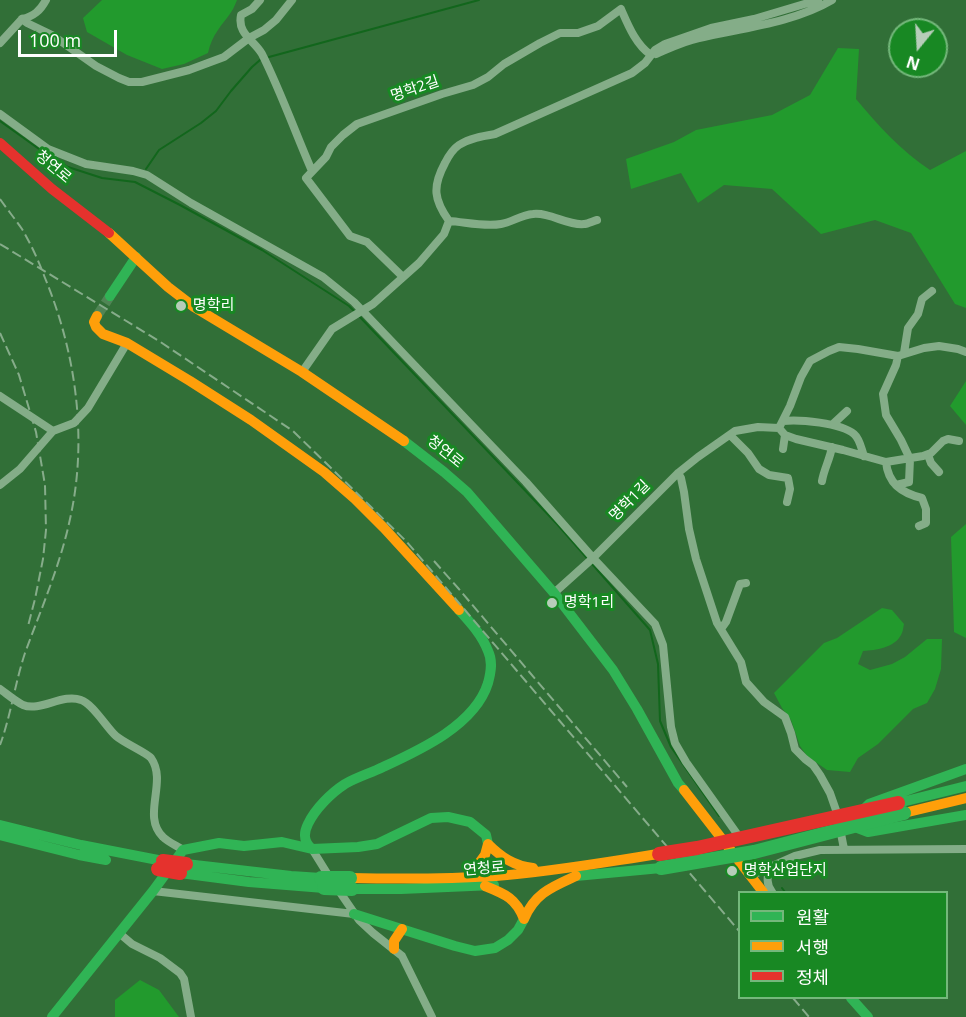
<!DOCTYPE html>
<html>
<head>
<meta charset="utf-8">
<style>
  body { margin:0 }
  #map { position:relative; width:966px; height:1017px; overflow:hidden; background:#316f37; font-family:"Open Sans","Noto Sans KR",sans-serif }
  canvas { display:block }
  .legend { position:absolute; left:738px; top:891px; width:210px; height:108px; box-sizing:border-box; background:#188823; border:2px solid #74b87b; margin:0; padding:8px 10px; list-style:none; font-size:18px; color:#fff }
  .legend li { display:flex; align-items:center; gap:12px; height:30px }
  .legend b { width:30px; border:2px solid #74b87b }
  .north { position:absolute; left:888px; top:18px; width:60px; height:60px; box-sizing:border-box; background:#188823; border:2px solid #74b87b; border-radius:50%; rotate:198deg; font-size:16px; font-weight:700; line-height:24px; text-align:center; color:#fff }
  .north::after { content:''; display:block; margin:auto; width:21px; height:27px; background:#b7cdb9; clip-path:polygon(50% 0,100% 100%,50% 72%,0 100%) }
  .scale { position:absolute; left:18px; top:30px; width:99px; height:27px; box-sizing:border-box; border:3px solid #fff; border-top:0; padding-left:8px; font-size:18px; line-height:21px; white-space:nowrap; color:#fff; -webkit-text-stroke:4px #188823; paint-order:stroke }
</style>
</head>
<body>
<div id="map">
<canvas width="966" height="1017"></canvas>
<ul class="legend">
<li><b style="height:8px;background:#30b455"></b>원활</li>
<li><b style="height:8px;background:#ff9f0a"></b>서행</li>
<li><b style="height:8px;background:#e5322d"></b>정체</li>
</ul>
<div class="north">N</div>
<div class="scale">100 m</div>
</div>
<script>
const ctx = document.querySelector('canvas').getContext('2d');
ctx.lineJoin = 'round';
function paint(path, color) { ctx.fillStyle = color; ctx.fill(path, 'evenodd'); }
function trace(path, color, width, dash) { ctx.strokeStyle = color; ctx.lineWidth = width; ctx.lineCap = dash ? 'butt' : 'round'; ctx.setLineDash(dash || []); ctx.stroke(path); }
function label(font, color, halo, rows, align = 'center') {
  ctx.font = font + ' "Open Sans","Noto Sans KR",sans-serif'; ctx.lineWidth = 6; ctx.setLineDash([]); ctx.textBaseline = 'middle'; ctx.strokeStyle = halo; ctx.fillStyle = color; for (const [text, x, y, turn = 0] of rows) {
    ctx.save(); ctx.translate(x, y); ctx.rotate((+turn || 0) * Math.PI / 180); ctx.textAlign = isNaN(turn) ? turn : align; if (halo) ctx.strokeText(text, 0, 0); ctx.fillText(text, 0, 0); ctx.restore();
  }
}
paint(new Path2D(`
  M102,0H237C232,14 226,18 218,30C213,37 210,44 208,53L184,64L162,69L127,55L87,32L83,18Z
  M838,48L859,49L856,99C878,125 901,151 930,170L966,151V308L955,304L911,233L875,220L821,234L772,189L724,185L698,203L681,173L631,189L626,159L674,142L696,130L772,115L810,95Z
  M966,381V425L950,406Z
  M966,524V638L954,632L951,537Z
  M882,608L892,610L904,624C903,628 903,632 901,635C894,648 876,650 863,651L858,664L870,670L892,664L905,657L927,639H942L941,669L935,689L927,703L913,709L878,744L858,758L850,772L827,770L807,756L800,746L791,720L782,708L774,693L824,643L837,638Z
  M140,980L159,990L179,1017H115V1000Z`), '#229a2d');
trace(new Path2D(`
  M269,57L479,0
  M0,121L46,154L68,167L102,178L135,182L180,205L262,250L349,306L354,311
  M146,169L159,150L201,123L216,111L231,91L252,67L260,60
  M358,315L557,524L650,630L658,664L660,721L671,747L719,816
  M782,888L785,892`), '#12661c', 2);
trace(new Path2D(`
  M97,316L110,296`), '#508555', 10, [10, 5]);
trace(new Path2D(`
  M260,0L252,9L241,15C237,34 254,40 262,54C281,92 295,132 312,171
  M22,19C34,16 40,11 46,0
  M0,43L22,19L27,23L52,35L96,66L119,78L129,82H142L189,70L224,57L249,38L264,30L276,20L292,0
  M656,54C670,48 684,41 699,38C742,28 793,23 832,0
  M0,114L48,149L86,164L133,171L147,175L191,203L323,277L354,302L526,482L593,558L655,624L663,645L671,727L675,743L686,762L740,838
  M449,221C434,200 432,187 445,163C448,157 453,149 459,145C470,138 483,136 495,134L632,73L645,63L655,50L665,44L711,28L754,19L818,0
  M403,277L367,242L350,236L306,178L326,157L331,147L343,135L357,124L442,94L473,85L488,77L504,64L540,43L560,33H578L598,26L621,9C628,25 636,45 651,55
  M904,353L908,328L918,314L922,299L932,291
  M302,372L332,329L373,304L419,263L444,234L449,221C465,222 484,227 501,224C512,222 521,215 533,214C550,212 568,226 584,224C588,224 593,221 597,220
  M0,396L53,431L20,469L0,485
  M783,421C799,419 841,423 854,434C860,439 861,448 864,456
  M833,424L847,411
  M779,428L790,406L801,377L810,361L829,351L839,347L858,349L898,356L924,348L939,346L958,349L966,352
  M53,431L74,423L88,408L127,343
  M730,435L748,453L759,469L769,475L788,478L790,489L787,502
  M783,449L785,435
  M928,455L931,463L939,472
  M886,462C888,483 901,493 922,498L926,509V523L919,526
  M678,473L681,478L684,492L689,529L696,559L717,623L741,662L746,682L764,702L785,717L791,733L795,749L805,759L813,765L820,775L830,793L837,813L844,849
  M822,481C824,469 830,459 832,447
  M896,485L909,482L910,459L901,440L886,415L883,394L896,365L898,356
  M554,593L593,558L678,473L698,457L735,431L758,427L779,428L785,435L796,439L843,450L886,462L923,456L931,453L943,441L948,439L959,441
  M721,629L726,622L740,584L746,583
  M0,689C7,694 15,701 23,705C40,712 63,693 81,700C92,703 107,728 116,736C124,743 147,753 151,758C168,782 141,816 163,837C168,842 177,846 183,850
  M312,849L330,878
  M770,867C767,877 766,884 772,892
  M750,876L795,856L820,850L966,849
  M337,888L359,920L373,933L402,956L432,1017
  M153,891L354,914
  M119,933L132,944L160,958L180,973L184,979L191,1017`), '#84ad88', 8);
trace(new Path2D(`
  M110,296L136,257
  M404,441L444,472L467,492L554,593L613,670L637,709L678,783L684,790
  M898,803L966,786
  M863,810L869,804L966,769
  M0,825L81,845L163,861
  M855,827L868,832L966,815
  M0,835L79,855L106,860
  M312,849L358,847L377,844L431,818L448,817L470,822L486,835L488,844
  M186,864L291,876L321,878
  M180,873L249,882L324,888
  M576,876L661,868
  M352,889H401L494,885
  M354,914L455,946L475,951L495,948L508,940L518,930L524,919
  M851,998L868,1017
  M52,1017L153,891L183,850L219,843L244,846L282,842L312,849C304,842 303,834 308,824C315,809 331,793 345,784C357,777 371,773 383,767C420,750 475,725 488,683C491,672 493,661 488,651C482,635 470,622 459,610`), '#30b455', 10);
trace(new Path2D(`
  M109,233L168,287L194,307L302,372L404,441
  M97,316L94,322L96,327L103,334L127,343L190,381L251,420L324,472L355,499L384,528L459,610
  M684,790L763,892
  M904,813L966,798
  M469,877L485,855L488,844C501,857 514,866 533,868
  M350,878C399,879 448,879 496,876C551,872 605,862 659,854
  M485,886C505,894 516,898 524,919C535,893 552,887 576,876
  M394,949V941L402,929`), '#ff9f0a', 10);
trace(new Path2D(`
  M0,143L52,189L109,233`), '#e5322d', 10);
trace(new Path2D(`
  M0,199C7,209 15,219 22,229C31,244 39,262 45,278C76,353 88,439 70,519C60,566 41,609 25,653C15,683 11,715 0,745
  M0,244L159,341L293,431L406,541L740,932
  M0,333L19,375L36,432L45,485L46,530L43,559L35,599L28,626
  M434,561L458,588L627,787
  M793,998L809,1017`), '#86ac8a', 2, [10, 4.5]);
trace(new Path2D(`
  M661,868L754,852L904,813
  M321,878H350
  M324,888L352,889`), '#30b455', 14);
trace(new Path2D(`
  M659,854L697,848L898,803
  M163,861L186,864
  M158,869L180,873`), '#e5322d', 14);
for (const [x, y, r, color] of [
  [181,306,6,"#b7cdb9"],
  [552,603,6,"#b7cdb9"],
  [732,871,6,"#b7cdb9"]
]) { const dot = new Path2D(); dot.arc(x, y, r, 0, 2 * Math.PI); ctx.fillStyle = color; ctx.fill(dot); trace(dot, '#188823', 2); }
label('15px', '#fff', '#188823', [
  ["명학2길",415,89,-19],
  ["청연로",53,167,40],
  ["청연로",445,452,39],
  ["명학1길",630,501,-45],
  ["연청로",484,869,-5]
]);
label('15px', '#fff', '#188823', [
  ["명학리",193,306],
  ["명학1리",564,603],
  ["명학산업단지",744,871]
], 'left');
</script>
</body>
</html>
